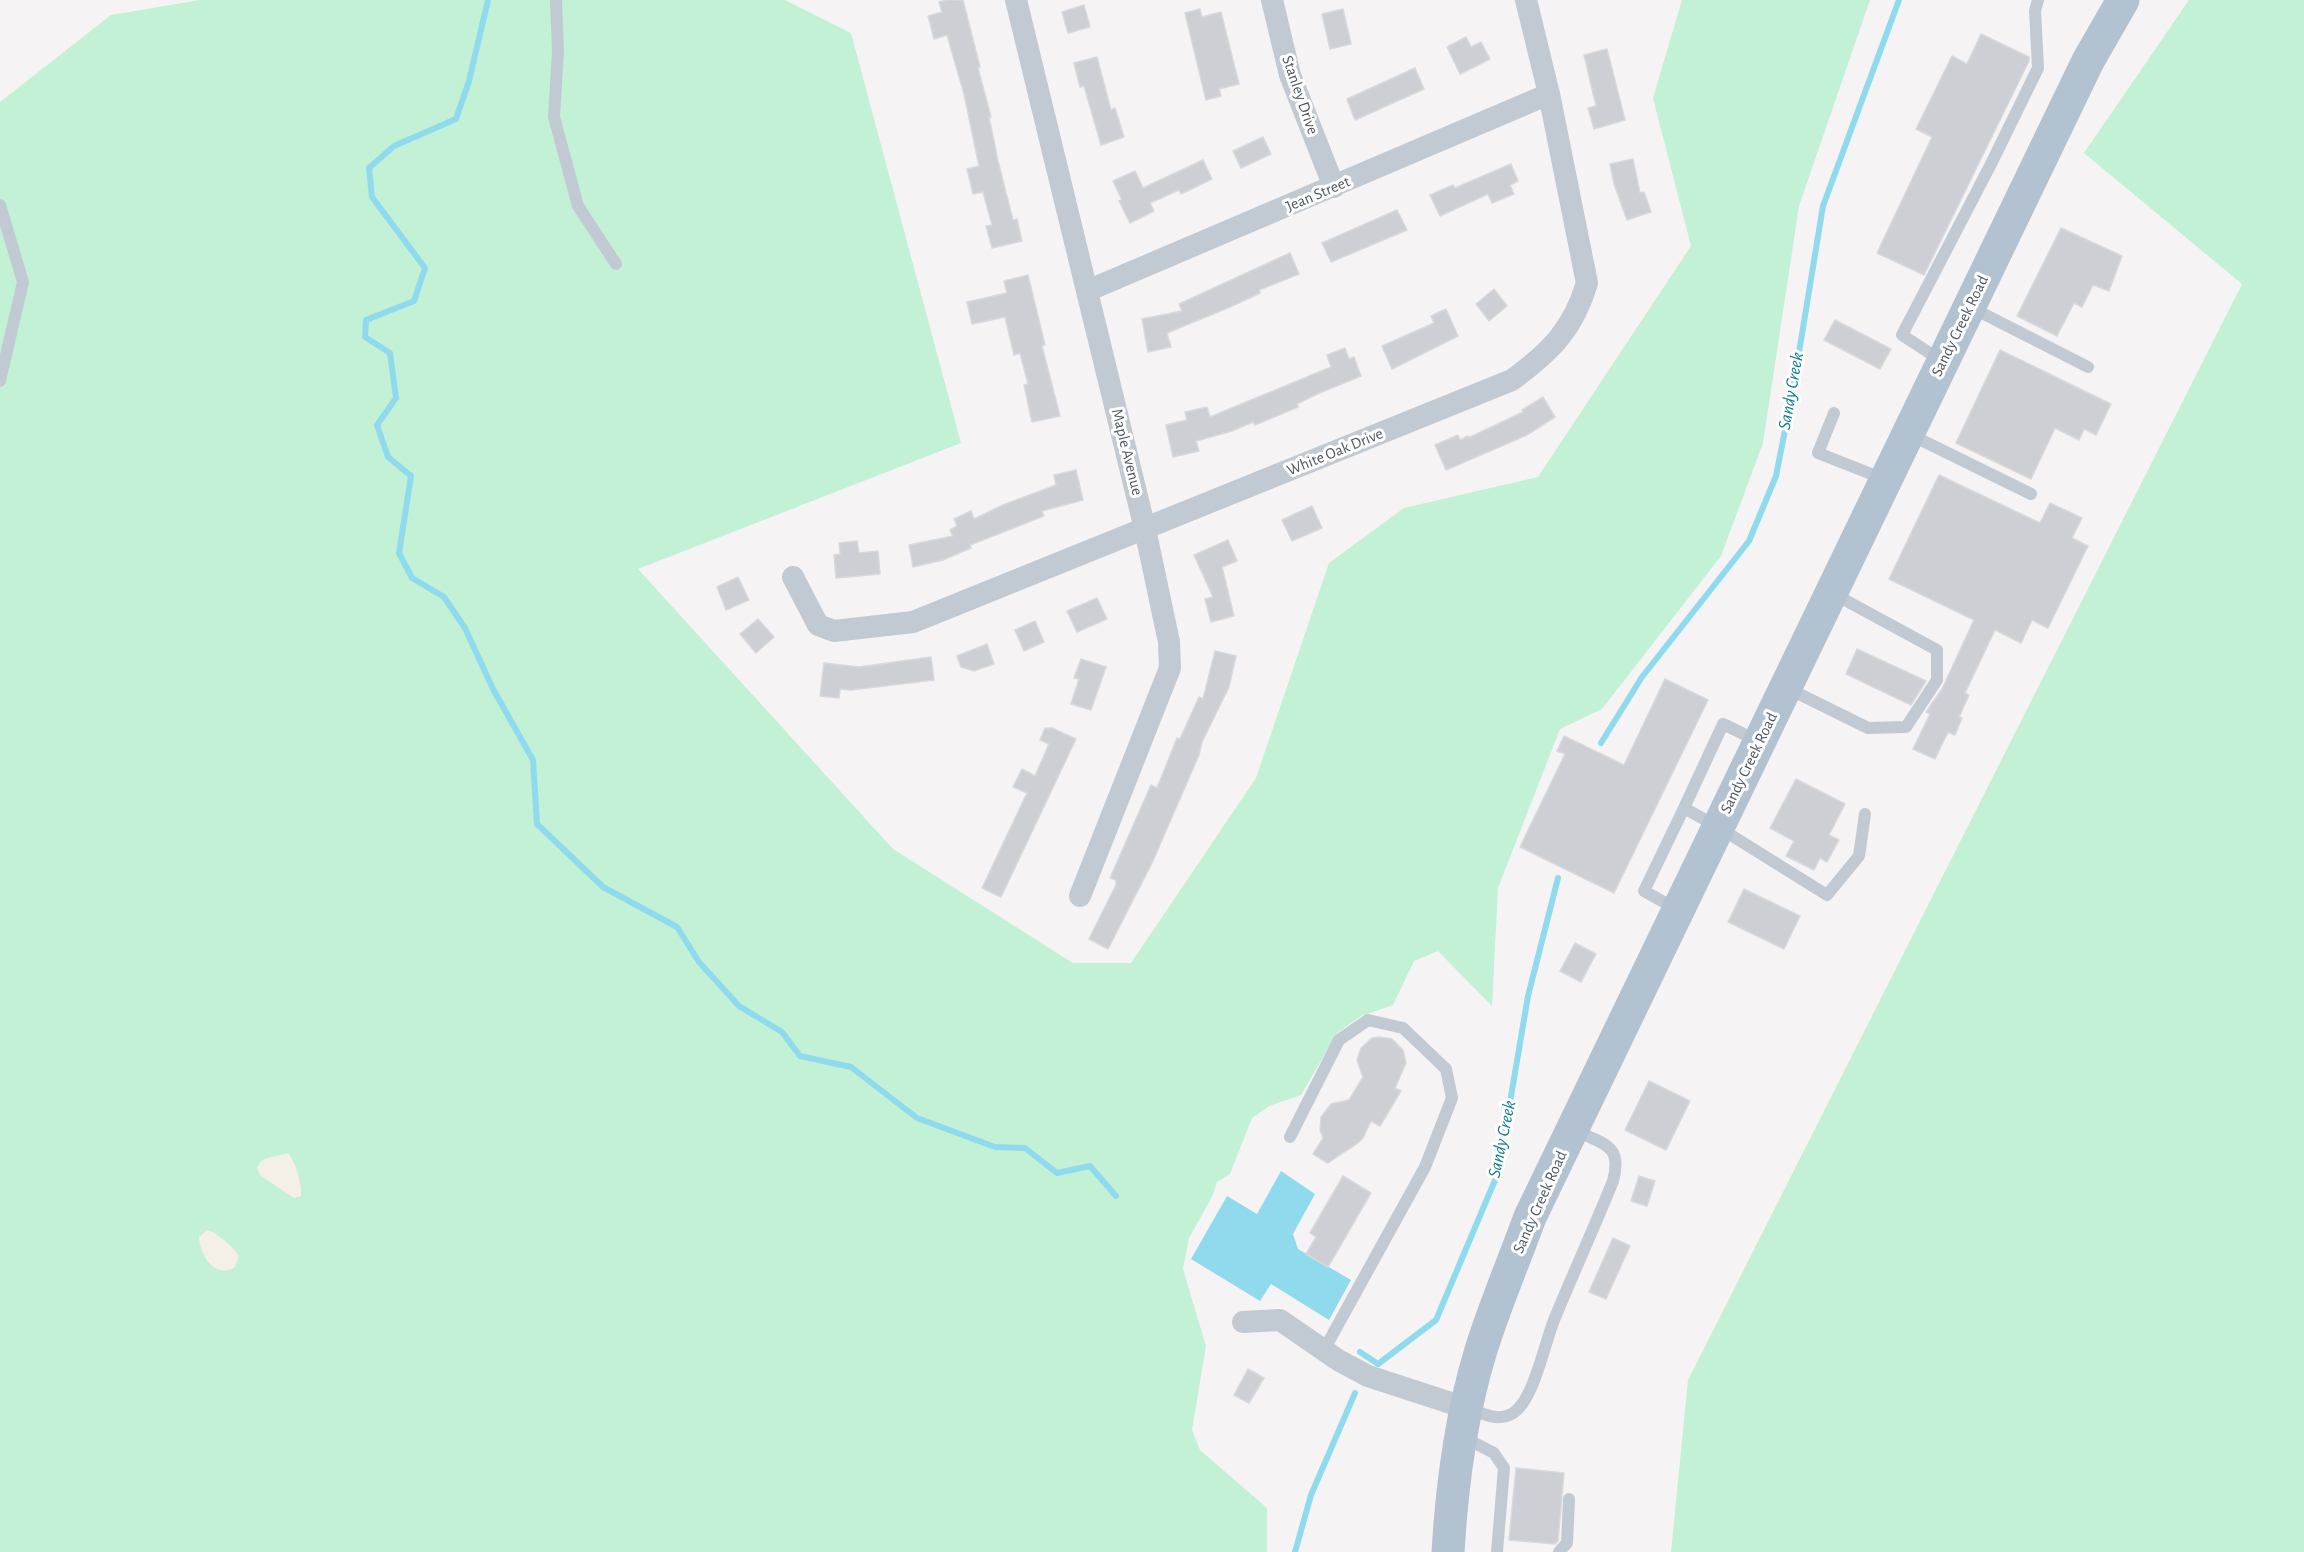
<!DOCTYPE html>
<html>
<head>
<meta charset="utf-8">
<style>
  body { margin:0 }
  canvas { display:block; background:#f5f3f3 }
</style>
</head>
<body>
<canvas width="2304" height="1552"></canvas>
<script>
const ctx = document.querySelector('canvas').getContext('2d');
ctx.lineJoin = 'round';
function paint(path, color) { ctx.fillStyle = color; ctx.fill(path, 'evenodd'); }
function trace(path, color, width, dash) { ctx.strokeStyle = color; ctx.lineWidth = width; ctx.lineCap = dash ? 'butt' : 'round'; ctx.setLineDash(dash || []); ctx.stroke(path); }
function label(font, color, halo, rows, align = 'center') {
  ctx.font = font + ' "Alegreya Sans",sans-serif'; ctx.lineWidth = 6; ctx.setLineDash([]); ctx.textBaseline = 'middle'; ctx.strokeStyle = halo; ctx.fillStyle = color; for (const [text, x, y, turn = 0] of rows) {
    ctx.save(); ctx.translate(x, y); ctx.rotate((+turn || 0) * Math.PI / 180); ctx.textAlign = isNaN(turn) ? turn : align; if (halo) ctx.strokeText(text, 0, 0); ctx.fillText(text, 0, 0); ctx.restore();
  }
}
paint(new Path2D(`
  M200,0H785L851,33L961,443L638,569L893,849L1073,963H1131L1256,778L1329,563L1404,508L1538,477L1691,246L1653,98L1682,0H1870L1799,206L1763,443L1721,556L1602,709L1560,729L1498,888L1492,1006L1438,951L1414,961L1393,1005L1361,1016L1337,1033L1301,1095L1269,1106L1252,1118L1230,1174L1217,1182L1212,1197L1189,1238L1183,1269L1206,1346L1192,1430L1200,1450L1267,1508V1552H0V102L111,15Z
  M2189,0H2304V1552H1671L1688,1380L2242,284L2084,153Z`), '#c3f1d5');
paint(new Path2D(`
  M288,1153C296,1162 302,1185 301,1196L294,1198L261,1176L257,1168L261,1161L268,1158Z
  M207,1230C218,1233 233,1247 239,1256L234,1268C214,1278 200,1255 199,1237Z`), '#f5f0e5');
paint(new Path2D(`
  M1281,1171L1315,1194L1293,1234L1298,1249L1351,1280L1329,1320L1271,1284L1260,1301L1191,1259L1227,1196L1257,1214Z`), '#90daee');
trace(new Path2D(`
  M488,0L469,81L456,119L394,146L369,168L372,197L425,268L414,301L366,320L365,337L390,353L396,398L377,425L388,457L411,476L399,553L412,578L444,597L465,628L493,689L533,760L537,824L603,887L677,927L699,962L739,1006L782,1032L800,1056L851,1067L917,1118L995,1147L1025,1148L1057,1173L1090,1166L1116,1196
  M1601,743L1642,677L1749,541L1776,476L1792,395L1823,206L1899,0
  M1360,1352L1378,1364L1436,1320L1498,1173L1528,996L1558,878
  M1295,1552L1311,1495L1355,1393`), '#90daee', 6);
const building = new Path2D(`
  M948,0H963L980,67L978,68L991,117H989L998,161L1013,220L1017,219L1022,241L992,248L986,226L992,225L983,192L973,194L967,169L979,166L964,94L947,35L934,39L928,16L942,12L939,2Z
  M1084,5L1090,27L1068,33L1062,12Z
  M1200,9L1202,17L1221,12L1239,84L1219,89L1221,96L1206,100L1185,13Z
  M1343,9L1351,44L1330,49L1322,14Z
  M1981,34L2029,57V61L1924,275L1877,253L1932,137L1916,129L1952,56L1967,64Z
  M1466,37L1471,47L1481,42L1490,59L1460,74L1447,47Z
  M1607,49L1625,120L1594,129L1588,108L1596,106L1584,55Z
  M1097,57L1111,110L1115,108L1124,137L1101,145L1084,86L1080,87L1074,63Z
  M1415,68L1424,89L1355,120L1347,99Z
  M1263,137L1271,154L1241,168L1233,151Z
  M1633,159L1640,193L1644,192L1651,212L1627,220L1614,184L1610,164Z
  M1203,160L1212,179L1181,194L1179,190L1150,203L1154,211L1130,223L1119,201L1122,200L1113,181L1135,171L1143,188Z
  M1511,164L1518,181L1510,185L1514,194L1492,203L1488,194L1440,216L1430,195L1453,185L1455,188Z
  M1397,210L1407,230L1331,262L1322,243Z
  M2061,228L2122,256L2109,291L2093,285L2082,307L2074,303L2057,336L2017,316Z
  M1290,253L1299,274L1259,290L1260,293L1230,307L1167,333L1171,347L1148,352L1142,319L1182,311L1179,304Z
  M1028,275L1045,345L1042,346L1060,416L1032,422L1024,385L1028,384L1020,353L1014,355L1005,317L972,324L967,302L1007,293L1004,281Z
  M1494,289L1507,306L1489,321L1476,304Z
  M1446,309L1458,336L1392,369L1382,346L1434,323L1431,316Z
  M1835,320L1891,349L1880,369L1824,340Z
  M1345,348L1349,359L1354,357L1361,376L1317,394L1297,404L1298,407L1255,425L1253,422L1232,431L1196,441L1199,451L1173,457L1166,425L1187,420L1185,412L1207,407L1210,417L1331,367L1327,355Z
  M2000,350L2111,404L2096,435L2084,429L2079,440L2055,428L2031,479L1956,443Z
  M1543,397L1555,417L1527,435L1446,470L1435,445L1458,435L1460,440L1468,436V438L1523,412L1522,410Z
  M1076,470L1083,500L1042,511L1044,516L970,545L971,548L943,560L913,567L909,545L953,536L950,530L957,526L954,519L971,511L974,519L1003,505L1056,485L1054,475Z
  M1939,475L2040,523L2050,503L2082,518L2072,538L2088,546L2048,628L2032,620L2021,643L1995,630L1965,693L1969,695L1959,717L1962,718L1955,735L1948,732L1935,759L1913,749L1930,714L1926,712L1942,689L1974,620L1889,579Z
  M1312,506L1322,528L1292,541L1282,520Z
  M1228,540L1237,561L1222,567L1234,616L1211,622L1205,599L1213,597L1194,555Z
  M857,541L859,553L878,551L880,574L836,578L834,555L840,554L839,543Z
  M738,577L749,600L726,610L717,587Z
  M1097,598L1107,619L1077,632L1067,611Z
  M758,619L774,637L756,653L740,634Z
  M1035,621L1044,642L1024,651L1015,630Z
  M987,644L994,664L974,671L961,667L957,656Z
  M1857,649L1926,681L1911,705L1846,674Z
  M1215,651L1236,656L1229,687L1202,742L1199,755L1152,863L1108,949L1089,939L1116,885V880L1110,878L1151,785L1157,788L1177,738L1180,739L1199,697L1203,699Z
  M931,657L934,680L851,690L840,689L839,698L820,696L824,663L859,667Z
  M1081,659L1106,667L1091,710L1071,704L1079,679L1074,678Z
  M1665,679L1708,700L1614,893L1520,847L1565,754L1557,751L1564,736L1624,765Z
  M1045,728H1052L1076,739L1001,897L982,888L1027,793L1013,787L1022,769L1035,776L1049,744L1040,740Z
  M1796,779L1845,804L1829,835L1839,840L1827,862L1820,858L1814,870L1786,856L1794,841L1770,828Z
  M1744,889L1800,916L1784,949L1728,922Z
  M1575,943L1596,954L1581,982L1560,971Z
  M1379,1037L1392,1039L1403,1050L1406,1063L1395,1088L1401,1091L1380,1126L1371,1121L1363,1138L1358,1143L1328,1163L1313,1154L1323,1138L1320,1130L1321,1117L1331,1104L1349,1100L1363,1077L1357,1060L1361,1048L1372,1038Z
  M1649,1081L1690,1101L1666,1150L1625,1130Z
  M1343,1176L1371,1193L1328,1267L1306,1254L1316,1237L1310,1233Z
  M1639,1176L1655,1181L1647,1206L1631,1201Z
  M1613,1238L1630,1246L1606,1299L1589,1292Z
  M1248,1369L1264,1378L1249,1403L1234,1395Z
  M1516,1468L1564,1473L1558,1541L1555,1544L1509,1540Z`);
paint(building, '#cdcfd5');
trace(building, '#d7d9de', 1.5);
trace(new Path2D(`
  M556,0L558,51L554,117L578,206L616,264
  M0,205L23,282L0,381
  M1970,307L2088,367
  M1942,361L1902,335L1991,164L2038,68L2035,11L2038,0
  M1834,413L1818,453L1884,479
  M1909,434L2031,494
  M1787,688L1868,728L1906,727L1937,680V650L1832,593
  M1758,741L1723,724L1684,808L1718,827L1827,895L1859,856L1865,814
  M1678,910L1644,891L1684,808
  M1290,1137L1339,1040L1368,1020L1403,1028L1446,1069L1452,1098L1425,1167L1324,1350
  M1468,1408C1485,1415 1503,1424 1518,1409C1535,1392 1545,1343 1554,1320C1573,1274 1594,1228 1613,1181C1623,1144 1603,1144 1574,1130
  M1463,1437L1494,1453L1504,1468L1497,1552
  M1559,1552L1567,1543L1569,1499`), '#c1cad2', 12);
trace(new Path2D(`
  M1016,0L1145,529L1169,642L1170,668L1080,896
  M1272,0L1290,75L1334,187
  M1087,291L1549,94
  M793,577L818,625L834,631L913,622L1512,380C1550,352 1573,330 1587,283L1549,94L1526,0
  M1243,1322L1280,1320L1338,1360L1368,1376L1466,1408`), '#c1cad2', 22);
trace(new Path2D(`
  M1448,1552C1452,1484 1461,1415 1481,1350C1495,1305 1514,1261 1530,1217L2088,61L2123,0`), '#b3c2d1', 33);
label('16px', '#4a5661', '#fff', [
  ["Stanley Drive",1300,95,71],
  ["Jean Street",1318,194,-23],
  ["Sandy Creek Road",1960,326,-64],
  ["Maple Avenue",1127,452,76],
  ["White Oak Drive",1335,452,-22],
  ["Sandy Creek Road",1749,763,-64],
  ["Sandy Creek Road",1540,1202,-66]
]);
label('italic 18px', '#0c7c9b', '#fff', [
  ["Sandy Creek",1791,391,-80],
  ["Sandy Creek",1502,1139,-78]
]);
</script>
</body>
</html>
